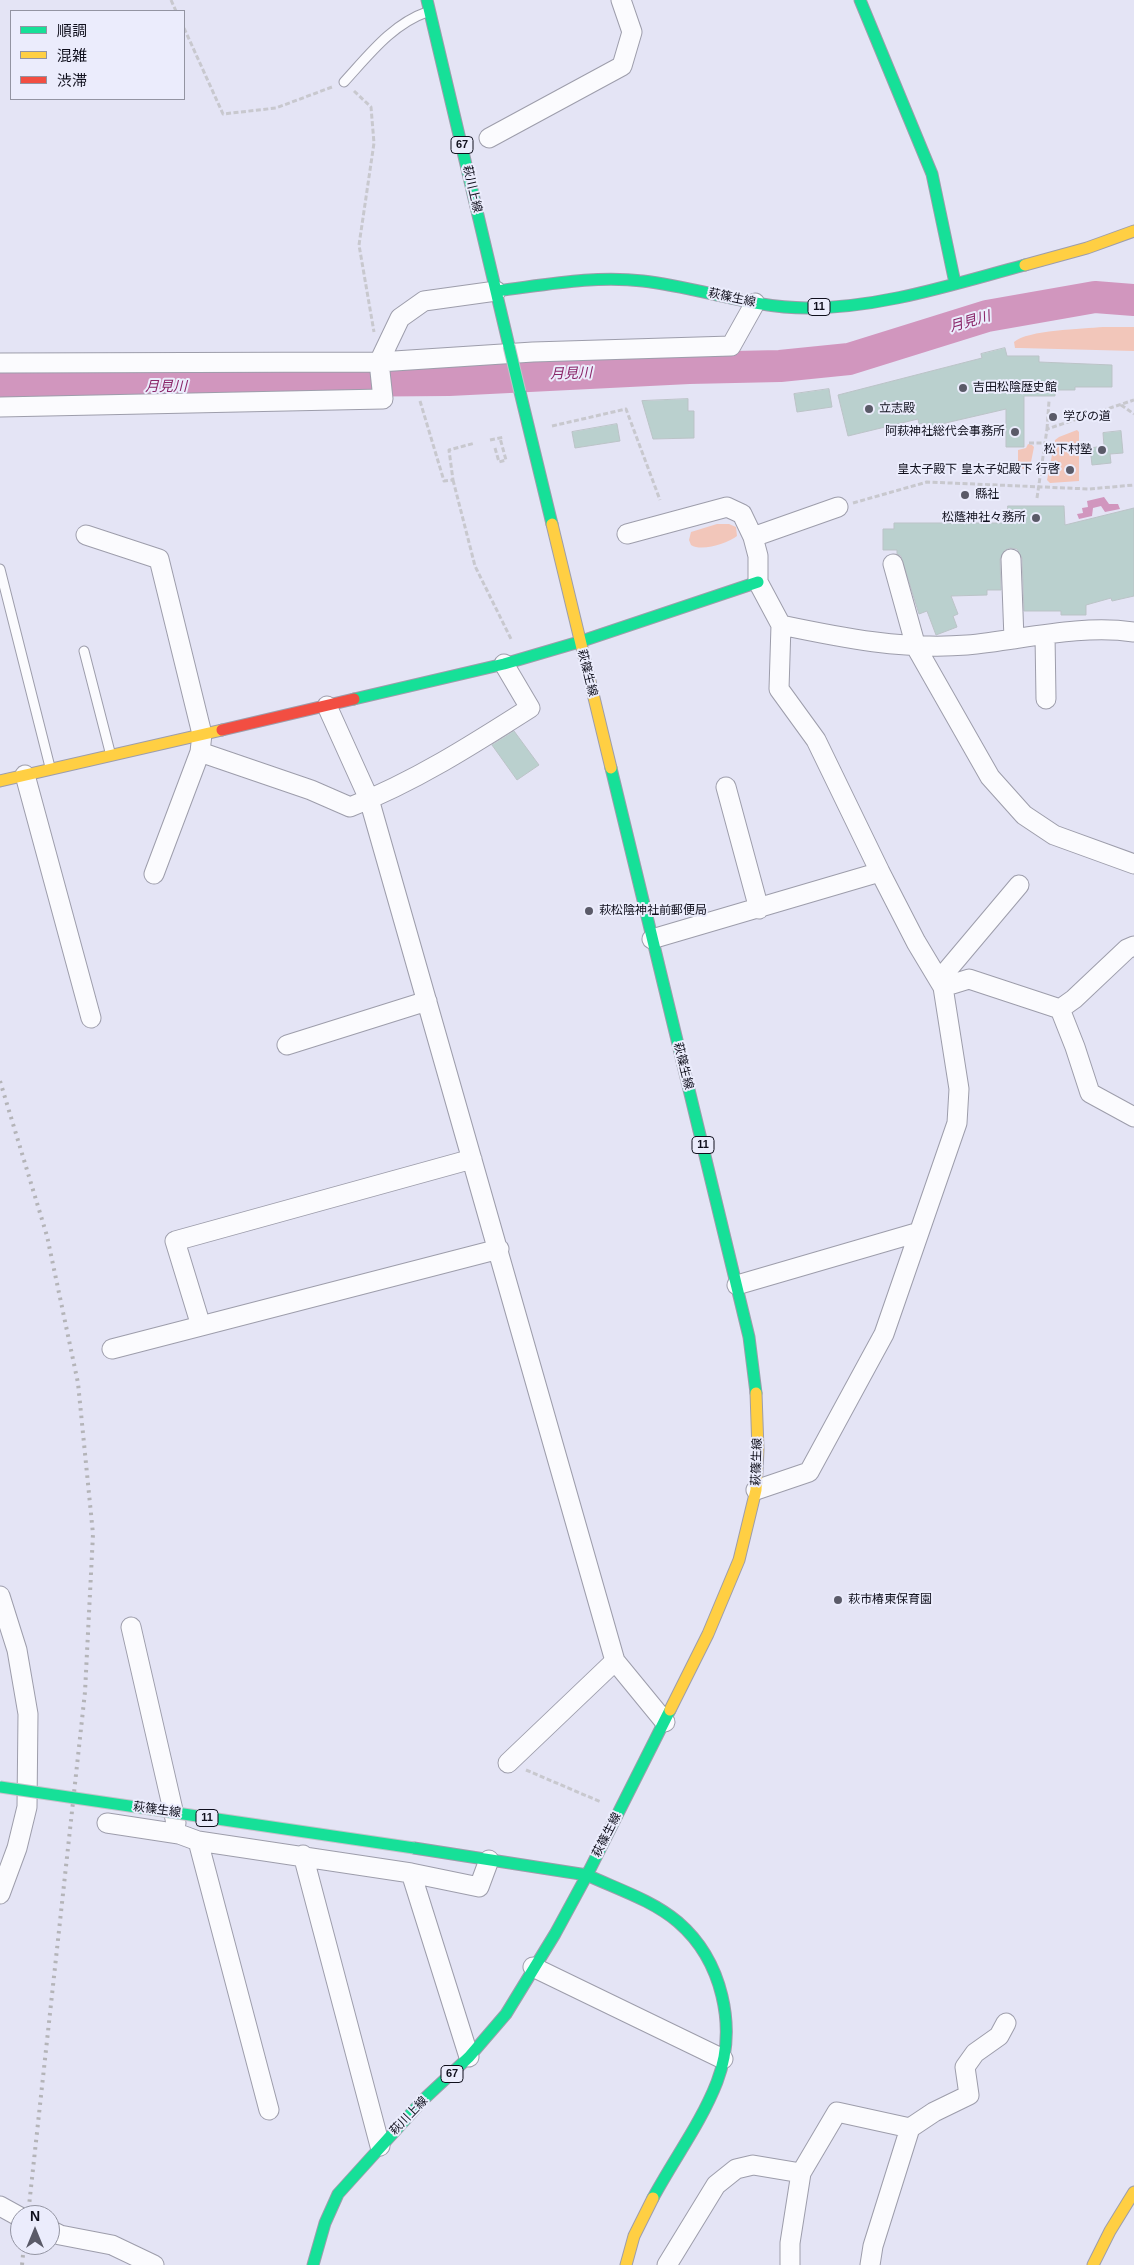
<!DOCTYPE html>
<html>
<head>
<meta charset="utf-8">
<style>
  body { margin:0 }
  #map { position:relative; width:1134px; height:2265px; overflow:hidden; background:#e4e4f5; font-family:Helvetica,"Noto Sans JP",sans-serif }
  canvas { display:block }
  .legend { position:absolute; left:10px; top:10px; width:175px; height:90px; box-sizing:border-box; background:#ebecfc; border:1px solid #9394a2; margin:0; padding:6px 9px; list-style:none; font-size:15px; color:#0f0f1c }
  .legend li { display:flex; align-items:center; gap:10px; height:25px }
  .legend b { width:25px; border:1px solid #9394a2 }
  .north { position:absolute; left:10px; top:2205px; width:50px; height:50px; box-sizing:border-box; background:#ebecfc; border:1px solid #9394a2; border-radius:50%; rotate:0deg; font-size:14px; font-weight:700; line-height:20px; text-align:center; color:#0f0f1c }
  .north::after { content:''; display:block; margin:auto; width:18px; height:22px; background:#5a5a68; clip-path:polygon(50% 0,100% 100%,50% 72%,0 100%) }
</style>
</head>
<body>
<div id="map">
<canvas width="1134" height="2265"></canvas>
<ul class="legend">
<li><b style="height:6px;background:#16e098"></b>順調</li>
<li><b style="height:6px;background:#ffcf43"></b>混雑</li>
<li><b style="height:6px;background:#f24e42"></b>渋滞</li>
</ul>
<div class="north">N</div>
</div>
<script>
const ctx = document.querySelector('canvas').getContext('2d');
ctx.lineJoin = 'round';
function paint(path, color) { ctx.fillStyle = color; ctx.fill(path, 'evenodd'); }
function trace(path, color, width, dash) { ctx.strokeStyle = color; ctx.lineWidth = width; ctx.lineCap = dash ? 'butt' : 'round'; ctx.setLineDash(dash || []); ctx.stroke(path); }
function label(font, color, halo, rows, align = 'center') {
  ctx.font = font + ' Helvetica,"Noto Sans JP",sans-serif'; ctx.lineWidth = 4; ctx.setLineDash([]); ctx.textBaseline = 'middle'; ctx.strokeStyle = halo; ctx.fillStyle = color; for (const [text, x, y, turn = 0] of rows) {
    ctx.save(); ctx.translate(x, y); ctx.rotate((+turn || 0) * Math.PI / 180); ctx.textAlign = isNaN(turn) ? turn : align; if (halo) ctx.strokeText(text, 0, 0); ctx.fillText(text, 0, 0); ctx.restore();
  }
}
paint(new Path2D(`
  M1103,327H1134V351L1020,348H1015L1014,342C1027,330 1083,329 1103,327Z
  M1077,430L1079,432V481L1050,483L1047,480L1055,440L1059,437Z
  M1028,444L1032,445L1034,447L1030,467L1025,470L1018,466V450L1026,448Z
  M717,524H729L736,527L737,536C728,543 702,552 691,545L689,540L691,532Z`), '#f2c6ba');
paint(new Path2D(`
  M1104,497L1109,504H1118L1120,509L1105,512L1101,506L1093,508L1092,516L1079,519L1077,514L1083,513L1082,508L1088,507L1087,501Z`), '#d196be');
trace(new Path2D(`
  M0,387H184L318,381L449,380L689,368L780,366L849,359L987,316L1095,297L1134,300`), '#d196be', 32);
const building = new Path2D(`
  M1005,348L1007,356H1039V362L1112,365V387H1075V390H1055V396H1024V447H1006V409L924,428L923,423L919,424L918,419L848,436L838,395L982,358L981,354Z
  M829,389L832,407L797,412L794,394Z
  M688,399V411H694V438L653,439L642,401Z
  M617,424L620,441L575,448L572,432Z
  M1121,431L1123,453L1110,454L1111,463L1092,465L1090,448L1104,446L1103,433Z
  M1008,506H1064L1065,525L1134,508V596L1112,601L1111,598L1086,605V615H1061V611H1024L1022,558L1017,549L1010,548L1005,550L1000,559L1001,590H987V595L951,596L958,614L953,616L957,627L936,635L927,611L919,614L901,556L897,554V550H883V529H894V523H1008Z
  M514,731L539,765L517,780L492,745Z`);
paint(building, '#bad0ce');
trace(building, '#bbc3c7', 1);
const lane = new Path2D(`
  M344,82C368,56 392,24 427,12
  M0,569L50,767
  M84,651L110,752`);
const street = new Path2D(`
  M489,138L622,66L632,32L621,0
  M0,363L379,362L533,352L731,346L755,303
  M0,407L383,399L379,362L400,318L424,301L496,291
  M627,534L727,507L742,514L753,537L758,556V582L781,625C843,638 903,650 967,645C1021,640 1079,624 1134,632
  M86,535L159,559L202,734L200,752L311,790L350,807C414,782 472,745 530,708L504,664
  M753,537L838,507
  M1011,559L1014,639
  M893,564L916,647L990,777L1024,815L1054,835L1134,864
  M1045,635L1046,699
  M327,706L369,799L615,1661L665,1722
  M25,775L91,1018
  M726,787L759,909
  M154,874L200,752
  M652,939L880,872
  M939,980L1019,885
  M943,987L969,979L1060,1009L1075,1047L1090,1093L1134,1117
  M1060,1009L1074,999L1127,949L1134,946
  M287,1045L427,1001
  M737,1285L919,1232
  M201,1326L175,1241L472,1159
  M112,1349L499,1249
  M756,1490L809,1472L884,1334L957,1123L959,1089L943,987L916,942L880,872L816,740L779,689L781,625
  M0,1596L17,1650L28,1714L27,1807L17,1848L0,1894
  M131,1627L176,1823
  M508,1763L615,1661
  M107,1823L179,1834L198,1841L411,1873L479,1887L489,1860
  M198,1841L269,2110
  M303,1855L380,2146
  M411,1873L469,2057
  M533,1967L723,2059
  M801,2173L837,2112L910,2128
  M0,2206L20,2217
  M50,2230L60,2235L112,2245L154,2265
  M667,2265L716,2185L736,2169L753,2165L801,2173L790,2243V2265
  M870,2265L873,2246L910,2128L934,2112L969,2095L965,2067L975,2053L999,2036L1006,2023`);
const fast = new Path2D(`
  M427,0L509,346
  M860,0L932,174L955,283
  M496,291C545,285 594,275 643,281C698,287 751,308 807,308C882,308 953,284 1025,265
  M520,392L552,524
  M354,699L504,664L579,642L758,582
  M611,768L749,1337L756,1393
  M414,1848L587,1875
  M587,1875C617,1889 652,1900 678,1922C722,1960 738,2027 717,2082C701,2123 674,2159 653,2198
  M313,2265L325,2223L338,2194L424,2099L469,2057L506,2014L555,1934L587,1875L670,1710`);
const slow = new Path2D(`
  M1025,265L1087,248L1134,231
  M552,524L611,768
  M0,781L222,730
  M670,1710L708,1634L739,1560L756,1490L758,1450L756,1393
  M626,2265L634,2236L653,2198
  M1093,2265L1110,2231L1134,2192`);
const jam = new Path2D(`
  M222,730L354,699`);
trace(lane, '#9d9dab', 11);
trace(street, '#9d9dab', 21);
trace(fast, '#9d9dab', 13);
trace(slow, '#9d9dab', 13);
trace(jam, '#9d9dab', 13);
trace(new Path2D(`
  M171,0L176,11
  M184,28L223,114L276,108L332,87
  M354,91L371,107L374,143L359,245L374,332
  M420,401L444,481L453,480L449,450L475,443
  M1121,405L1134,414
  M552,426L626,409L660,500
  M1047,429L1049,401
  M490,440L504,437
  M1029,443H1043
  M495,448L499,462L506,460L500,438
  M453,480L475,566L512,641
  M1037,498L1047,429L1134,400
  M853,503L927,482L1089,489L1134,485
  M526,1770L601,1802`), '#c8c8ce', 3, [5, 2.5]);
trace(lane, '#fbfbfe', 9);
trace(street, '#fbfbfe', 19);
trace(fast, '#16e098', 11);
trace(slow, '#ffcf43', 11);
trace(jam, '#f24e42', 11);
trace(new Path2D(`
  M0,1081L47,1236L78,1383L93,1534L85,1692L28,2215
  M22,2265L24,2245`), '#b4b4b8', 4, [2.5, 5]);
const fastBridge = new Path2D(`
  M509,346L520,392
  M0,1787L414,1848`);
trace(fastBridge, '#c1c1c9', 13, []);
trace(fastBridge, '#16e098', 11);
for (const [x, y, r, color] of [
  [963,388,5,"#5a5a68"],
  [869,409,5,"#5a5a68"],
  [1053,417,5,"#5a5a68"],
  [1015,432,5,"#5a5a68"],
  [1102,450,5,"#5a5a68"],
  [1070,470,5,"#5a5a68"],
  [965,495,5,"#5a5a68"],
  [1036,518,5,"#5a5a68"],
  [589,911,5,"#5a5a68"],
  [838,1600,5,"#5a5a68"]
]) { const dot = new Path2D(); dot.arc(x, y, r, 0, 2 * Math.PI); ctx.fillStyle = color; ctx.fill(dot); trace(dot, '#ebecfc', 2); }
for (const [x, y, w] of [
  [462,145,22],
  [819,307,22],
  [703,1145,22],
  [207,1818,22],
  [452,2074,22]
]) { const box = new Path2D(); box.roundRect(x - w / 2, y - 8.5, w, 17, 4); ctx.fillStyle = '#ebecfc'; ctx.fill(box); trace(box, '#0f0f1c', 1); }
label('bold 11px', '#0f0f1c', null, [
  ["67",462,145],
  ["11",819,307],
  ["11",703,1145],
  ["11",207,1818],
  ["67",452,2074]
]);
label('12px', '#0f0f1c', '#ebecfc', [
  ["萩川上線",472,189,77],
  ["萩篠生線",732,298,12],
  ["萩篠生線",587,673,76],
  ["萩篠生線",683,1066,76],
  ["萩篠生線",757,1462,-88],
  ["萩篠生線",157,1810,8],
  ["萩篠生線",607,1835,-63],
  ["萩川上線",409,2116,-46]
]);
label('12px', '#0f0f1c', '#ebecfc', [
  ["吉田松陰歴史館",973,388],
  ["立志殿",879,409],
  ["学びの道",1063,417],
  ["阿萩神社総代会事務所",1005,432,"right"],
  ["松下村塾",1092,450,"right"],
  ["皇太子殿下 皇太子妃殿下 行啓",1060,470,"right"],
  ["縣社",975,495],
  ["松蔭神社々務所",1026,518,"right"],
  ["萩松陰神社前郵便局",599,911],
  ["萩市椿東保育園",848,1600]
], 'left');
label('italic 14px', '#8a2568', '#ebecfc', [
  ["月見川",970,322,-16],
  ["月見川",571,374,-2],
  ["月見川",166,387]
]);
</script>
</body>
</html>
